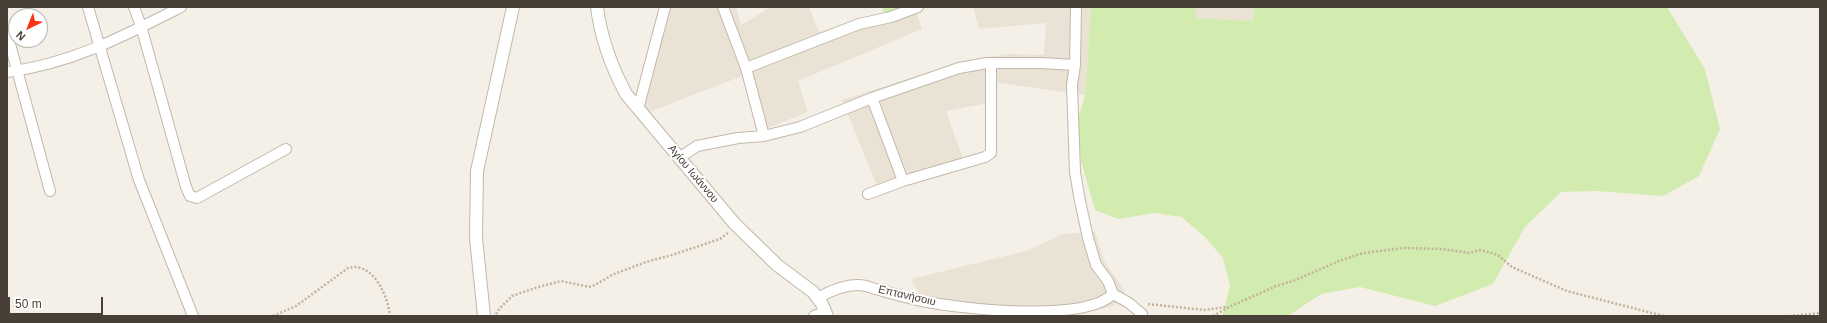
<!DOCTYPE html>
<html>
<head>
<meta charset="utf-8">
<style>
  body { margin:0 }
  #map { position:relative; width:1827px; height:323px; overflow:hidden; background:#f5f0e7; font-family:Arial,sans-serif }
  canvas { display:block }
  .frame { position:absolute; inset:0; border:8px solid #484036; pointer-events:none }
  .north { position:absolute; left:8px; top:8px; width:40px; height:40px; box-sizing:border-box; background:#fff; border:1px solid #b6b3af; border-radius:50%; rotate:223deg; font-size:11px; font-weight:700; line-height:16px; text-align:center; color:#484036 }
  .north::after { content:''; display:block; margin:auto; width:14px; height:18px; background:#ff2f14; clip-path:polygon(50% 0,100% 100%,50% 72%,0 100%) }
  .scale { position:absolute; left:8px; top:297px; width:95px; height:18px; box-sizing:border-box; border:2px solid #484036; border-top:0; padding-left:5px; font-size:12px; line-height:14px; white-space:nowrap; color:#484036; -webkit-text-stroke:3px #fff; paint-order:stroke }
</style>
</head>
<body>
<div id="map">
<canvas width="1827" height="323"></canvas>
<div class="frame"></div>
<div class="north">N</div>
<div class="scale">50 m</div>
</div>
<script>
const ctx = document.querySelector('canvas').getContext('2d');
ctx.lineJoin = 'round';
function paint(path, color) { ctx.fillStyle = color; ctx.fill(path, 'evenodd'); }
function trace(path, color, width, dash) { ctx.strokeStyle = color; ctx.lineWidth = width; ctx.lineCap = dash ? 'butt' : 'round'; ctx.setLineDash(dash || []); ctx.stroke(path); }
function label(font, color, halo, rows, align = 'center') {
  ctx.font = font + ' Arial,sans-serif'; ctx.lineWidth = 4; ctx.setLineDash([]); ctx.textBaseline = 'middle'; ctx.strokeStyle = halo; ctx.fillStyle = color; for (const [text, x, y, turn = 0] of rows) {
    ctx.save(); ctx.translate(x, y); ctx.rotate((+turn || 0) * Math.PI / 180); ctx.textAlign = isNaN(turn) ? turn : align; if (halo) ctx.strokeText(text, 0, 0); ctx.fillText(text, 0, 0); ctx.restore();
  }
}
paint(new Path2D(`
  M663,7H736L741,25L771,7H809L819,32L861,18L904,7H929L916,12L922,29L798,81L808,112L768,128L750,73L641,115Z
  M973,7H1091L1085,95L993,82V102L946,111L966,167L880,194L842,100L920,75L974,59L1008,54L1044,55L1046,23L979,29Z
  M1196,7H1254L1253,21L1196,18Z
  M1095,232L1104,261L1125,291L1114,306L1071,315L987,316L925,304L911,279L1026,251L1063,234Z`), '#e9e2d5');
paint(new Path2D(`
  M882,7H904L884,13Z
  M1091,7H1196V18L1253,21L1254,7H1667L1705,69L1720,129L1699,176L1663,196L1596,191L1561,192L1525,227L1493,284L1435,306L1360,287L1321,294L1288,316H1222L1230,286L1223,258L1204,236L1181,217L1155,213L1119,219L1095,210L1081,161L1078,119L1085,95Z`), '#d2ebae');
const minor = new Path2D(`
  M88,7L139,180L193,316
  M134,7L141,26L186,187L190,196L197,198L286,149
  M723,7L746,68L764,136
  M7,33L50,191
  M746,68L859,24L891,17L918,7
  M7,72C71,64 124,36 181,7
  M872,98L903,181
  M638,109L665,7
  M679,158L697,146L738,138L764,136L800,127L872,98L959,68L987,63H1041L1075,65
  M868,194L903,181L985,157L991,153V63
  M1113,294L1129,303L1142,314V316
  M818,298C830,291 843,285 858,285C863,285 870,287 875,289C891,293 907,298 922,301C962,309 1084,323 1113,294L1108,281L1096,265L1088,238L1080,201L1075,172L1072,85L1075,65L1076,7
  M814,316L825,312`);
const tertiary = new Path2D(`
  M597,7C601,39 611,66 626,94L734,223L777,265L813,292L822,304L827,316
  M484,316L476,238L477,171L513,7`);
trace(minor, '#c1b8a9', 12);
trace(tertiary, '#c1b8a9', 14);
trace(new Path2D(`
  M1148,304L1204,310L1226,307
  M496,314L500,308L512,296L535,288L561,281L589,287L595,285L614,274L646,262L672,255L720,239L729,232
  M273,316L296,306L348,268C373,261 388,296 390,316
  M1213,316L1229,307L1276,286L1293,281L1339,261L1363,253L1404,248L1443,249L1469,253L1481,250L1498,255L1512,267L1567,291L1664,316
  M1789,316L1820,313`), '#c3b39a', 2.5, [2, 2]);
trace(minor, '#fff', 10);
trace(tertiary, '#fff', 12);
label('11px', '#484036', '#fff', [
  ["Αγίου Ιωάννου",693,174,50],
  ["Επτανήσοιυ",907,296,13]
]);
</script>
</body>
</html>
